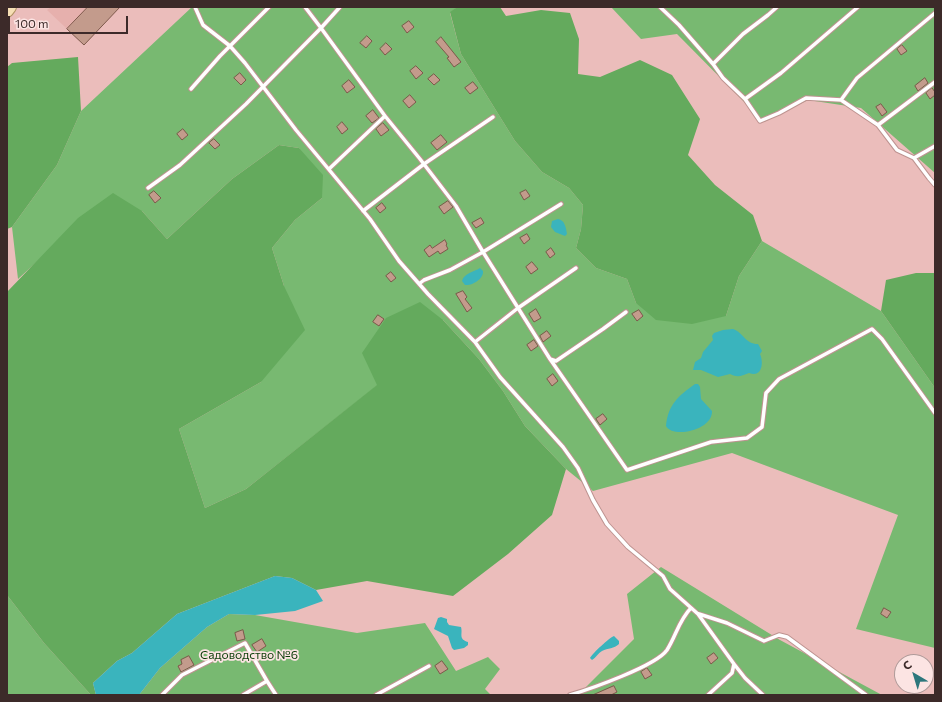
<!DOCTYPE html>
<html>
<head>
<meta charset="utf-8">
<style>
  body { margin:0 }
  #map { position:relative; width:942px; height:702px; overflow:hidden; background:#ebbdbb; font-family:Commissioner,sans-serif }
  canvas { display:block }
  .frame { position:absolute; inset:0; border:8px solid #3c2a29; pointer-events:none }
  .north { position:absolute; left:894px; top:654px; width:40px; height:40px; box-sizing:border-box; background:#fce4e3; border:1px solid #af9a99; border-radius:50%; rotate:322deg; font-size:11px; font-weight:700; line-height:16px; text-align:center; color:#3c2a29 }
  .north::after { content:''; display:block; margin:auto; width:14px; height:18px; background:#2d777c; clip-path:polygon(50% 0,100% 100%,50% 72%,0 100%) }
  .scale { position:absolute; left:8px; top:16px; width:120px; height:18px; box-sizing:border-box; border:2px solid #3c2a29; border-top:0; padding-left:5px; font-size:12px; line-height:14px; white-space:nowrap; color:#3c2a29; -webkit-text-stroke:3px #fce4e3; paint-order:stroke }
</style>
</head>
<body>
<div id="map">
<canvas width="942" height="702"></canvas>
<div class="frame"></div>
<div class="north">С</div>
<div class="scale">100 m</div>
</div>
<script>
const ctx = document.querySelector('canvas').getContext('2d');
ctx.lineJoin = 'round';
function paint(path, color) { ctx.fillStyle = color; ctx.fill(path, 'evenodd'); }
function trace(path, color, width, dash) { ctx.strokeStyle = color; ctx.lineWidth = width; ctx.lineCap = dash ? 'butt' : 'round'; ctx.setLineDash(dash || []); ctx.stroke(path); }
function label(font, color, halo, rows, align = 'center') {
  ctx.font = font + ' Commissioner,sans-serif'; ctx.lineWidth = 3.5; ctx.setLineDash([]); ctx.textBaseline = 'middle'; ctx.strokeStyle = halo; ctx.fillStyle = color; for (const [text, x, y, turn = 0] of rows) {
    ctx.save(); ctx.translate(x, y); ctx.rotate((+turn || 0) * Math.PI / 180); ctx.textAlign = isNaN(turn) ? turn : align; if (halo) ctx.strokeText(text, 0, 0); ctx.fillText(text, 0, 0); ctx.restore();
  }
}
paint(new Path2D(`
  M51,7H120L84,45L47,10Z`), '#e6b0ad');
paint(new Path2D(`
  M192,7H457L450,13L461,54L515,141L542,172L569,188L583,205L581,229L576,248L596,268L627,279L636,303L726,316L739,276L762,241L881,311L935,388V648L856,629L898,515L732,453L593,491L566,469L525,426L503,391L479,359L443,320L378,385L246,489L205,508L179,429L261,382L284,286L272,248L295,220L322,198L299,148L279,145L232,179L167,239L142,211L42,257L18,279L12,227L57,165L81,111Z
  M611,7H935V173L861,108L808,100L764,122L677,34L641,39Z
  M661,567L780,640L882,695H571L580,693L634,639L627,594Z
  M7,595L44,643L91,695H7Z
  M229,614L255,615L357,633L425,623L456,671L488,657L500,669L485,689L491,695H139L160,668L207,627Z`), '#78b971');
paint(new Path2D(`
  M457,7H500L506,16L541,10L570,13L579,39L578,74L600,77L640,60L672,75L700,119L688,155L715,185L753,215L762,241L739,276L726,316L692,324L656,320L636,303L627,279L596,268L576,248L581,229L583,205L569,188L542,172L515,141L461,54L450,12Z
  M78,57L81,111L57,165L12,227L7,229V67L12,63Z
  M279,145L299,148L323,175L322,198L295,220L272,248L284,286L305,330L261,382L179,429L205,508L246,489L377,385L362,353L386,318L420,302L443,320L479,359L503,391L525,426L566,469L552,515L508,554L453,596L367,581L316,590L292,578L275,576L177,614L132,653L117,661L93,683L96,695H91L44,643L7,595V292L78,218L113,193L142,211L167,239L232,179Z
  M916,273H935V388L881,311L886,280Z`), '#64aa5d');
paint(new Path2D(`
  M558,219C565,220 566,228 567,234L565,236L555,232L551,227L552,221Z
  M480,268L483,271C484,279 472,286 465,285L462,281C464,273 474,272 480,268Z
  M733,329C744,333 745,344 758,344L762,351L760,354C764,363 762,378 749,373C741,376 738,378 730,374L718,377L701,370H693L695,362L701,358L703,352L713,340L712,336L714,333L723,330Z
  M695,384H698L700,387L701,399L712,411C713,430 673,439 666,426C668,405 678,396 695,384Z
  M275,576L292,578L316,590L323,601L295,611L255,615L229,614L207,627L160,668L139,695H96L93,683L117,661L132,653L177,614Z
  M441,617L447,619V622L449,625L461,627C463,634 458,639 468,642V645L464,648L454,650L452,648L448,636L434,629L438,618Z
  M614,636L619,641V644C614,649 608,648 602,651C598,653 596,658 592,660L590,658C593,653 609,638 614,636Z`), '#3ab4bd');
const building = new Path2D(`
  M88,7H120L84,45L67,29Z
  M409,21L414,27L407,33L402,26Z
  M367,36L372,41L366,48L360,43Z
  M441,37L461,62L454,67L447,58L449,57L436,42Z
  M386,43L392,49L385,55L380,49Z
  M902,45L907,51L901,55L897,49Z
  M416,66L423,73L416,79L410,71Z
  M240,73L246,80L241,85L234,78Z
  M434,74L440,80L434,85L428,79Z
  M925,78L928,83L918,91L915,86Z
  M349,80L355,87L347,93L342,86Z
  M473,82L478,88L470,94L465,88Z
  M932,88L935,92V95L930,99L926,93Z
  M410,95L416,102L409,108L403,101Z
  M881,104L887,112L882,116L876,107Z
  M373,110L379,118L372,123L366,116Z
  M342,122L348,129L342,134L337,127Z
  M383,123L389,130L381,136L376,129Z
  M183,129L188,135L182,140L177,134Z
  M441,135L447,142L437,150L431,143Z
  M214,139L220,145L215,149L209,143Z
  M526,190L530,196L524,200L520,193Z
  M154,191L161,198L155,203L149,195Z
  M448,201L453,207L444,214L439,207Z
  M382,203L386,208L380,213L376,208Z
  M481,218L484,223L476,228L472,223Z
  M527,234L530,239L524,244L520,238Z
  M445,240L447,244L446,245L448,249L440,254L438,251L429,257L424,250L430,245L432,248Z
  M551,248L555,254L550,258L546,252Z
  M532,262L538,269L531,274L526,267Z
  M391,272L396,278L391,282L386,276Z
  M463,291L467,297L465,299L472,308L467,312L456,294Z
  M536,309L541,318L534,322L529,314Z
  M639,310L643,316L637,321L632,314Z
  M378,315L384,319L379,326L373,322Z
  M547,331L551,336L543,342L540,336Z
  M534,340L538,346L531,351L527,345Z
  M553,374L558,381L552,386L547,379Z
  M603,414L607,419L600,425L596,419Z
  M884,608L891,612L887,618L881,614Z
  M243,630L245,639L237,641L235,633Z
  M262,639L266,646L257,652L252,645Z
  M714,653L718,658L711,664L707,658Z
  M189,656L194,665L181,672L178,666L182,664L181,660Z
  M442,661L448,669L440,674L435,666Z
  M647,668L652,675L645,679L641,672Z
  M614,686L617,692L611,695H593Z`);
paint(building, '#c39b8c');
trace(building, '#7d594b', 1);
const lane = new Path2D(`
  M195,7L203,25L230,46L245,63L296,130L370,219L399,261L428,294L475,342L500,377L563,447L578,468L593,500L607,524L628,547L663,576L670,589L698,614L734,664L732,673L708,695
  M660,7L679,25L713,64L723,78L745,99L760,121L779,113L806,98L841,100L878,125L897,150L914,158L929,178L935,185
  M713,64L743,34L768,15L777,7
  M191,89L220,56L269,7
  M745,99L781,73L858,7
  M841,100L857,78L935,13
  M385,116L420,159L456,206L483,252L450,270L424,280L419,284
  M878,125L935,82
  M914,158L935,146
  M329,169L385,116L321,28L340,7
  M148,188L180,165L246,104L321,28L305,7
  M561,204L483,252L550,359L556,361L603,329L626,312
  M363,211L424,164L493,117
  M475,342L518,308L576,268
  M550,359L627,470L711,442L747,438L762,427L766,393L779,379L872,329L882,339L935,413
  M699,614L727,623L764,641L779,635L787,637L866,695
  M734,664L745,678L763,695
  M162,695L182,675L245,643L267,681
  M243,695L267,681L276,695
  M376,695L429,666
  M570,695C590,689 656,666 667,650C676,636 679,620 691,608`);
const primary = new Path2D(`
  M7,11L10,7`);
trace(lane, '#be9390', 5.5);
trace(primary, '#b19264', 14);
trace(lane, '#fff', 3.5);
trace(primary, '#f6dfb5', 12);
label('12px', '#083b05', '#fce4e3', [
  ["Садоводство №6",249,655]
]);
</script>
</body>
</html>
